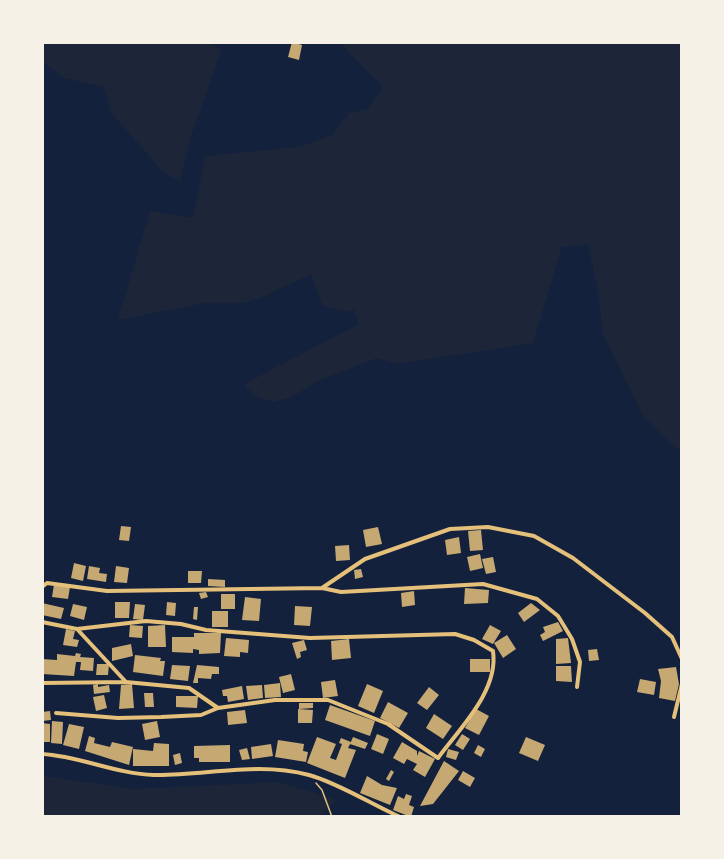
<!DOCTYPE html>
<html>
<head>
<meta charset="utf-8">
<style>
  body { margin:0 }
  #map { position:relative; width:724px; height:859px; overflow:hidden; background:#14213d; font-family:Poppins,sans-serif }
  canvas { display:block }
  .frame { position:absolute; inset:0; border:44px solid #f6f1e7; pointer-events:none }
</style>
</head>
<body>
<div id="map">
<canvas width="724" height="859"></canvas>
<div class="frame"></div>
</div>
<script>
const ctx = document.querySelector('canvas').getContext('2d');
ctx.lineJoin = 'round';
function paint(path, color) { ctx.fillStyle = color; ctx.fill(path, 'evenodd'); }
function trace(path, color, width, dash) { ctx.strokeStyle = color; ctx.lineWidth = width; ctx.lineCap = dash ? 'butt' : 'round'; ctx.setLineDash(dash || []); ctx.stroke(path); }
paint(new Path2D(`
  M42,42H210L221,51L190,139L180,181L164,173L111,112L104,87L64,78L44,63Z
  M339,42H682V450L674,447L643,416L603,334L598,291L588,244L562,247L533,343L397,364L377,358L318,381L292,397L273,402L254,396L244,384L359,324L354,310L347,312L322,305L311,274L263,297L244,303H204L118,320L150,211L193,218L205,156L299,147L332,135L349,113L367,109L383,87Z
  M42,776L134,789L279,782L337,800L323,814L314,817H42Z`), '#1d2539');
paint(new Path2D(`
  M292,42L302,45L299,60L288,57Z
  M121,526L131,527L129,541L119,540Z
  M378,527L382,544L366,547L363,530Z
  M481,530L483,550L470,551L468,531Z
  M459,537L461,553L447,555L445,540Z
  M349,545L350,560L336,561L335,546Z
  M480,554L483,568L470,571L467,557Z
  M493,557L496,572L486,574L482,559Z
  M74,563L86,566L83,581L71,578Z
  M89,566L100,568L99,573L107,574L106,582L87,579Z
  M116,566L129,568L127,583L114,582Z
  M361,569L363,577L355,579L354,570Z
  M188,571H202L201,583H188Z
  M208,579L225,580V587L208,586Z
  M54,584L70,587L68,599L52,597Z
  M465,588L489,590L488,603L464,604Z
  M414,591L415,605L402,607L401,593Z
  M206,592L208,597L201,599L199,593Z
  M221,594H235V609H221Z
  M245,597L261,599L259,621L242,620Z
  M115,602H130L129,618H115Z
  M167,602L176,603L175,616L166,615Z
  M42,603L64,608L61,619L42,615Z
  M531,603L540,610L524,622L518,613Z
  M73,604L87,607L84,620L70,616Z
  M135,604L145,605L143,620L133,619Z
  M295,606L312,607L310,626L294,625Z
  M194,607H198L197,620L193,619Z
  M212,611H228V627H212Z
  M558,622L563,631L543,641L540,635L545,632L543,627Z
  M130,625L143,626L142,638L129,637Z
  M165,625L166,647H148V626Z
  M490,625L501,631L493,644L482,639Z
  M66,629L75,631L73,639L79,640L77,647L63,645Z
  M194,633H221L220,653L199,654V650L193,649V653L172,652V637H194Z
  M507,635L516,649L503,658L494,643Z
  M226,638L249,640L248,653L240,652V657L224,656Z
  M568,638L571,663L556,664V639Z
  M349,639L351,658L332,660L331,641Z
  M304,640L307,650L300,652L301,657L297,659L292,643Z
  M131,644L133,656L112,661V648Z
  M597,649L599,660L589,661L588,650Z
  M76,653L81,654L80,657L94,658L93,671L80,670L81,662H76L74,676L42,674V659L57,660V654L75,656Z
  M135,655L161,658L160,661H165L163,676L133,672Z
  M470,659H490V672H470Z
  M97,664H109L108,675H96Z
  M172,665L190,666L188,681L170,679Z
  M197,665L219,667V674H212L211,679L198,678V683H193Z
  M556,666H571L572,682L556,681Z
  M676,667L679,684L675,701L659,698L661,681L658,669Z
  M291,674L295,690L283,693L279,677Z
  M640,679L656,682L654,695L637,692Z
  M335,680L338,696L323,698L321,682Z
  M280,683L281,697L265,698L264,685Z
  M98,684V687L109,685L110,692L94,694L93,685Z
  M132,684L134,708L119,709L121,685Z
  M367,684L383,691L374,713L358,706Z
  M262,685L263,698L248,700L246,686Z
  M242,686L244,699L228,702L227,696H223L222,690Z
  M429,687L439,695L427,710L417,703Z
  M144,693H153L154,707H145Z
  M104,695L107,708L96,711L93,697Z
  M176,696H198L197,708L176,707Z
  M388,702L408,713L399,728L380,718Z
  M299,703H313V708L299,709Z
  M330,705L375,721L370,736L325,720Z
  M298,709L313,710L312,723H298Z
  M476,709L489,716L479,735L465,728Z
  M245,710L247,723L228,725L227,712Z
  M50,711L51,720L42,721V712Z
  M434,714L452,726L443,739L426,728Z
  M52,721L63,722L62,744L51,743Z
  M157,721L160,737L145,740L142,724Z
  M42,723L50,724V742H42Z
  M69,724L84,727L79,749L63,745Z
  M377,734L389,739L383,754L371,749Z
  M462,734L470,739L463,750L455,745Z
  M89,736L95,738L94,743L110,747L112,742L133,747L129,765L85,751Z
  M317,737L336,744L330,758L336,760L342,744L339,743L341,738L351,742L348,748L356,750L345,778L307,763Z
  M353,737L368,743L365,749L350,744Z
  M526,737L545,745L538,761L519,753Z
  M278,740L304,744L303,751L308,752L306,762L275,757Z
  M402,742L417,751V756L419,751L435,759L425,777L413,770L417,764L407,759L404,764L393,758Z
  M154,743L169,744V766H133V749L153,751Z
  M271,744L273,756L252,759L251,747Z
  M230,745V762H199V758H194V746Z
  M478,745L485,749L481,757L474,753Z
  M247,748L250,759L242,760L239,750Z
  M448,749L459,752L456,760L446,757Z
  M180,753L182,763L175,765L173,755Z
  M444,761L459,771L433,804L420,806Z
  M391,770L394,772L389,781L386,779Z
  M463,771L475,778L470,787L458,780Z
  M367,776L382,785L397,788L390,805L360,793Z
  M406,794L412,796L409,805L414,807L411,817L393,810L398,796L404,799Z`), '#c6a872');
trace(new Path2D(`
  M316,783L322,790L332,817`), '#e5c07b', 1.5);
trace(new Path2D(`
  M42,587L47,583L107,591L322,588L341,592L483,584L537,599L558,616L572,639L580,662L577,687
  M322,588L365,559L450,529L488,527L534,536L573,558L645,613L672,637L682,659
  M42,622L77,629L126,682
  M42,683L126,682L189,688L218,708
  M56,713L118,718L161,717L201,715L218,708L275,700H328L388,724L438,758C459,729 499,691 493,651L474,640L455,634L310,638L206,630L181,624L146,621L77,629
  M674,717L682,684
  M42,754C80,756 116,774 154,775C205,776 257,761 309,775C336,782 373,805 400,817`), '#e5c07b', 4);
</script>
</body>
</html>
